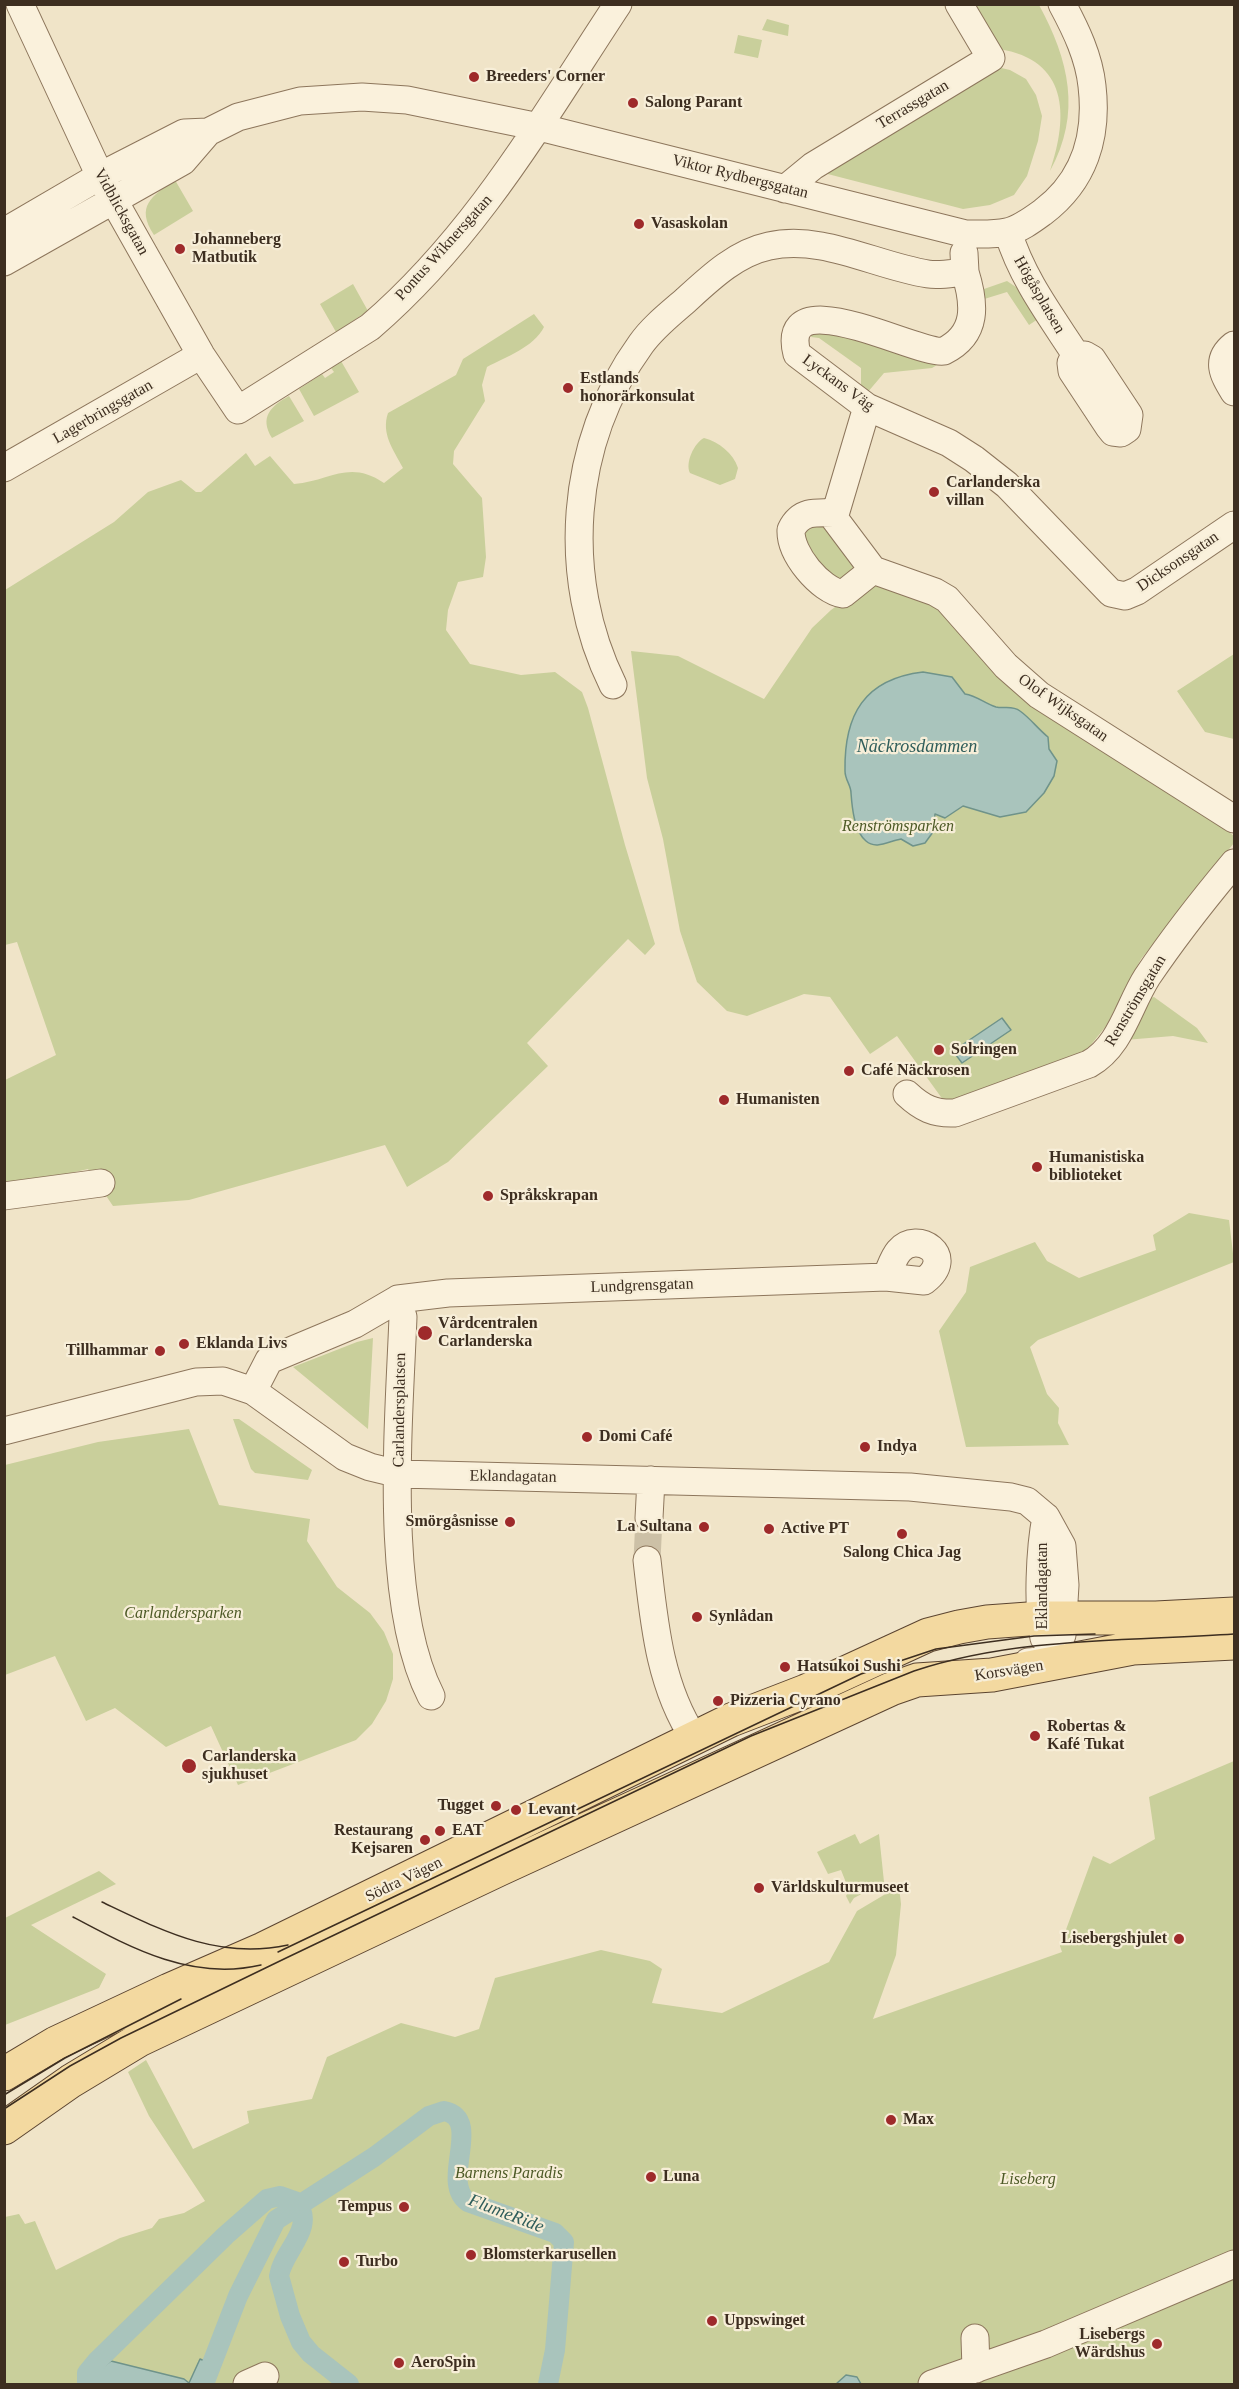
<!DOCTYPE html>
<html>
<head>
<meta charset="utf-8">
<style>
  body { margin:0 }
  #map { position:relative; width:1239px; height:2389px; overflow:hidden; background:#f0e4c8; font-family:"Times New Roman",serif }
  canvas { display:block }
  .frame { position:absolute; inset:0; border:6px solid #3d2e20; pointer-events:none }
</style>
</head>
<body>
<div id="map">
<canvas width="1239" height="2389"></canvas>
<div class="frame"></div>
</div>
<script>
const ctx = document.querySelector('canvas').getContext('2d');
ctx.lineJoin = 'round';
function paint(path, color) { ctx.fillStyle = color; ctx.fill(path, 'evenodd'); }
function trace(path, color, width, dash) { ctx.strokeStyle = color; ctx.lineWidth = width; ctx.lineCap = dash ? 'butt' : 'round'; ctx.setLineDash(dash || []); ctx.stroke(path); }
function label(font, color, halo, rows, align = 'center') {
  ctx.font = font + ' "Times New Roman",serif'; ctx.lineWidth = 4.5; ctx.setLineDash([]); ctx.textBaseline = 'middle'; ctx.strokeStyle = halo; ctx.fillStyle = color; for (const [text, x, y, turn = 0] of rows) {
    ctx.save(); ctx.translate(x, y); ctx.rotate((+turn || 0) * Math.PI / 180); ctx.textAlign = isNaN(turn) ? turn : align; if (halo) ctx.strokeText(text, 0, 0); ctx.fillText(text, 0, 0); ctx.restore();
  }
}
paint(new Path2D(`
  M973,5H1039C1069,60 1082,113 1050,171C1069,115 1068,60 999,49Z
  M767,19L789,25L788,36L762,30Z
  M738,35L762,40L758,58L734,53Z
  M997,67L1010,70L1026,79L1036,95L1042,116L1038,141L1027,176L1014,195L990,205L963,209L820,172Z
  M175,180L193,211L154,235C135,206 152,196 175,180Z
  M1007,281L1016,287L1038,319L1029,325L1007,292L981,300L984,289Z
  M353,284L368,311L336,332L320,304Z
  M534,314L544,327C534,347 506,357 487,367L482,385L485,401L454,451L453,464L482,498L486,557L483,577L458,582L448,610L446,630L470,664L521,675L555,672L582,692L588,708L625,845L655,944L645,955L628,939L527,1043L548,1066L448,1162L407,1187L385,1145L189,1200L113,1206L88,1169L5,1188V1080L56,1055L17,942L5,945V590L114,522L148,492L181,480L196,492H201L246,453L255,466L270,456L294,484C330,481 349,459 384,483L403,468C393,449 381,434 388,413L456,375L463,359Z
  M815,328L937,363V365L932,368L884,373L867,393L861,389V368L819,338L811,337Z
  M341,361L359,392L314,416L299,389L322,374L325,378L334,372L331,368Z
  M289,396L304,421L272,438C259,417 271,406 289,396Z
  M704,438C719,442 733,453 738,468L735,479L720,485L690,473C685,463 694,443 704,438Z
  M821,521L857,565L841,585L801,545L799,529Z
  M877,577L933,600L1234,836V843L1141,959L1106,1026L1086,1051L946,1104L897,1036L870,1054L830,997L804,994L747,1016L727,1011L697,982L680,931L663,839L647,778L631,651L678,656L764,699L812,628L831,610Z
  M1234,654V739L1205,732L1177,691Z
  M1154,997L1197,1028L1208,1043L1173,1036L1125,1040L1148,999Z
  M1189,1213L1229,1220L1234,1262L1038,1340L1030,1347L1047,1394L1059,1408L1058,1423L1069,1445L966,1447L939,1331L966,1292L970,1267L1035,1242L1047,1261L1079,1278L1156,1250L1153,1235Z
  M373,1338L368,1429L293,1367L357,1342Z
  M233,1419H239L312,1470L308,1480L255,1473L251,1469Z
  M189,1429L219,1505L310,1519L307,1541L337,1587L370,1613L384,1632L393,1654V1679L386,1701L372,1724L356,1740L238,1785L211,1726L166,1747L115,1708L86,1721L55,1656L5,1675V1465L98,1442Z
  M1234,1761V2384H5V2217L19,2214L25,2224L35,2221L56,2270L120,2238L152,2228L159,2219L184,2213L205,2201L149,2116L128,2072L146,2060L193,2149L249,2123L247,2111L312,2099L327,2057L401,2023L455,2037L479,2029L495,1978L601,1950L650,1961L662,1969L652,2003L722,2013L829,1962L857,1911L899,1886L901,1904L896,1955L873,2019L1062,1952L1060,1946L1093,1856L1110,1864L1155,1839L1149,1797Z
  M855,1834L860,1844L879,1834L884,1882L854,1898L850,1904L846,1896L849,1890L841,1870L828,1874L817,1852Z
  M99,1871L116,1884L31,1925L106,1974L99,1988L5,2025V1918Z`), '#c9cf9b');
const water = new Path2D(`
  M923,672L952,677L965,694C977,696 984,703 996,707C1004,709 1012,705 1020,711C1030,718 1038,729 1048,737L1049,749L1057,761L1054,776L1044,793L1026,812L1000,817L963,806L945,818L935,814L933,832L925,843L913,846L901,839C889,841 876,850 866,841C854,831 852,807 851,793C851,785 845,780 845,771C844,715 864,679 923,672Z
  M1002,1018L1011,1030L962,1063L953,1051Z
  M200,2359L207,2362L197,2384H89L91,2376L111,2361L184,2379L189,2383Z
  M846,2375L857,2377L861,2384H836Z`);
paint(water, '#a9c4bc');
trace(water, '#6f938a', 1.5);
trace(new Path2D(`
  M87,2384V2373L96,2362L226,2235L267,2199L280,2196L297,2202C316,2229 283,2250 279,2276L290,2316L301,2342L311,2354L349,2384
  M204,2384L238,2296L276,2220L374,2157L429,2116L444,2111C484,2119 439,2182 468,2202L555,2233L564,2242L555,2350L548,2384`), '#a9c4bc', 20);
trace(new Path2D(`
  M647,1560L649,1518`), '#ccc0a6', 27, [27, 14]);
const minor = new Path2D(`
  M20,4L100,176L201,355L238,410L370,327C476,236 542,119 618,4
  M785,189L813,166L991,58L959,4
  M4,232L100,176L184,133L208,132L238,117L300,101L362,97L407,100L539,127L966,234C979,234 994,235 1007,232C1020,229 1032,220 1043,212C1084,181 1098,137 1092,86C1089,57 1076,30 1062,4
  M1008,232C1022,278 1050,315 1076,355
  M4,262L183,161L208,132
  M965,272C975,304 978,334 944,351C919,356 777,277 797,354L867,407L949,443L974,459L1007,485L1111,593L1125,596L1137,591L1234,525
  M1234,345C1215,360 1223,374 1234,392
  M1076,355H1085L1092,359L1129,415L1127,429L1121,433L1113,432L1109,427L1072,371L1071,363Z
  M867,407L834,518L873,570L935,592L947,599L1006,666L1039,695L1234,819
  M4,468L201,355
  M835,513C815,512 800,511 791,530C790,554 820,590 843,594L873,570
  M613,685C560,578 569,443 641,344C653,327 670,314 686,300C710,278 736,253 769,246C822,234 876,266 928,274C940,276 953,273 965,272L964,253
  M907,1094C922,1108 934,1114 955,1113L1089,1064C1121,1046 1128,1007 1147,977C1174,937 1203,900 1234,863
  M4,1196L101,1183
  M398,1299L448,1293L886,1277C890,1269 893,1258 899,1251C917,1229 958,1256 924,1281L886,1277
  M253,1391L269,1360L355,1324L398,1299L403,1317C399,1422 383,1602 431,1696
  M4,1431L196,1382L223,1381L253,1391L345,1457L370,1467L399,1474L910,1487L1011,1497L1027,1501L1046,1517L1062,1546L1065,1585L1062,1635L1057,1645L1053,1652L1040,1661L1028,1662
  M649,1518L651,1480
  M647,1560C654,1621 659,1685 694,1738
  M1044,1638C1037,1608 1040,1548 1046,1517
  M975,2338L976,2369
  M247,2384L265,2376
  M932,2384L1046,2344L1234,2264`);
const major = new Path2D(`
  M4,2074L56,2043L169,1990L263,1949L731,1720L806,1691L928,1635L959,1627L987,1622L1042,1618H1156L1234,1614
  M4,2128L71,2081L139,2040L500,1869L891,1689L917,1680L992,1675L1133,1648L1234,1643`);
trace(minor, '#8d765c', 29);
trace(major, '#5b4430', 35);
trace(minor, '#faf1dc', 27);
trace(major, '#f3d9a0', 33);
trace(new Path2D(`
  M102,1902C163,1931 218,1960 288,1945
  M73,1917C133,1949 192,1981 261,1965
  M278,1952L861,1674L936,1649L1034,1636L1095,1634
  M4,2095L65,2058L181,1999
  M4,2109L70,2066L121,2038L284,1959L751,1736L914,1671C1016,1637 1128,1641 1234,1634`), '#3d2e20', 1.5);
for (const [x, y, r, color] of [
  [474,77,6,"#9e2a2b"],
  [633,103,6,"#9e2a2b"],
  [639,224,6,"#9e2a2b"],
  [180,249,6,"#9e2a2b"],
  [568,388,6,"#9e2a2b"],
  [934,492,6,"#9e2a2b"],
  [939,1050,6,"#9e2a2b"],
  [849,1071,6,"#9e2a2b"],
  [724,1100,6,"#9e2a2b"],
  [1037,1167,6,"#9e2a2b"],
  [488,1196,6,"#9e2a2b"],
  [425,1333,8,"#9e2a2b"],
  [184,1344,6,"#9e2a2b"],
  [160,1351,6,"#9e2a2b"],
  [587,1437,6,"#9e2a2b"],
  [865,1447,6,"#9e2a2b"],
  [510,1522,6,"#9e2a2b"],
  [704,1527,6,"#9e2a2b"],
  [769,1529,6,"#9e2a2b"],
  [902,1534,6,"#9e2a2b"],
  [697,1617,6,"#9e2a2b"],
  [785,1667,6,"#9e2a2b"],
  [718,1701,6,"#9e2a2b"],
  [1035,1736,6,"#9e2a2b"],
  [189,1766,8,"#9e2a2b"],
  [496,1806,6,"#9e2a2b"],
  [516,1810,6,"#9e2a2b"],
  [440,1831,6,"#9e2a2b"],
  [425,1840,6,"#9e2a2b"],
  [759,1888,6,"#9e2a2b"],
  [1179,1939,6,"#9e2a2b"],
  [891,2120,6,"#9e2a2b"],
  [651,2177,6,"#9e2a2b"],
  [404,2207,6,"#9e2a2b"],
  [471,2255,6,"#9e2a2b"],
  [344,2262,6,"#9e2a2b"],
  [712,2321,6,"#9e2a2b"],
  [1157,2344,6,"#9e2a2b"],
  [399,2363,6,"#9e2a2b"]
]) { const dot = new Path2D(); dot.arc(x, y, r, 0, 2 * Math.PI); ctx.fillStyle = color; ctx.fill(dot); trace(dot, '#f7eed8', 2); }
label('bold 16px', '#3d2e20', '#f7eed8', [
  ["Breeders' Corner",486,77],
  ["Salong Parant",645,103],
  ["Vasaskolan",651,224],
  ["Johanneberg",192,240],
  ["Matbutik",192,258],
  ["Estlands",580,379],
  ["honorärkonsulat",580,397],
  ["Carlanderska",946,483],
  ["villan",946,501],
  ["Solringen",951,1050],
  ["Café Näckrosen",861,1071],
  ["Humanisten",736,1100],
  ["Humanistiska",1049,1158],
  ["biblioteket",1049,1176],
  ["Språkskrapan",500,1196],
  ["Vårdcentralen",438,1324],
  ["Carlanderska",438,1342],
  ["Eklanda Livs",196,1344],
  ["Tillhammar",148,1351,"right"],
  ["Domi Café",599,1437],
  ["Indya",877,1447],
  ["Smörgåsnisse",498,1522,"right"],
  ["La Sultana",692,1527,"right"],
  ["Active PT",781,1529],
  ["Salong Chica Jag",902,1553,"center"],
  ["Synlådan",709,1617],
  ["Hatsukoi Sushi",797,1667],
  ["Pizzeria Cyrano",730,1701],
  ["Robertas &",1047,1727],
  ["Kafé Tukat",1047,1745],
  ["Carlanderska",202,1757],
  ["sjukhuset",202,1775],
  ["Tugget",484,1806,"right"],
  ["Levant",528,1810],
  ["Restaurang",413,1831,"right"],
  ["Kejsaren",413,1849,"right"],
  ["EAT",452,1831],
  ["Världskulturmuseet",771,1888],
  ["Lisebergshjulet",1167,1939,"right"],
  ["Max",903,2120],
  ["Luna",663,2177],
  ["Tempus",392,2207,"right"],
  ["Blomsterkarusellen",483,2255],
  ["Turbo",356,2262],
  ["Uppswinget",724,2321],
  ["Lisebergs",1145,2335,"right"],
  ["Wärdshus",1145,2353,"right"],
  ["AeroSpin",411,2363]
], 'left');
label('16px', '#3d2e20', '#f7eed8', [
  ["Terrassgatan",913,105,-31],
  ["Viktor Rydbergsgatan",740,177,14],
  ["Vidblicksgatan",121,212,61],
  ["Pontus Wiknersgatan",444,248,-48],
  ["Högåsplatsen",1039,295,60],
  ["Lyckans Väg",838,383,36],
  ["Lagerbringsgatan",103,412,-30],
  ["Dicksonsgatan",1178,562,-34],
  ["Olof Wijksgatan",1063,708,35],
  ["Renströmsgatan",1136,1001,-59],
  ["Lundgrensgatan",642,1286,-2],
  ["Carlandersplatsen",400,1410,-89],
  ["Eklandagatan",513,1477,1],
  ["Eklandagatan",1043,1586,-90],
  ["Korsvägen",1009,1671,-9],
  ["Södra Vägen",404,1880,-26]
]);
label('italic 16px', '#4d5a26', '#f7eed8', [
  ["Renströmsparken",898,827],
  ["Carlandersparken",183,1614],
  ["Barnens Paradis",509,2174],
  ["Liseberg",1028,2180]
]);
label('italic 18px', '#2f5d5a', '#f7eed8', [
  ["Näckrosdammen",917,747],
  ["FlumeRide",506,2214,21]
]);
</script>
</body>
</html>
